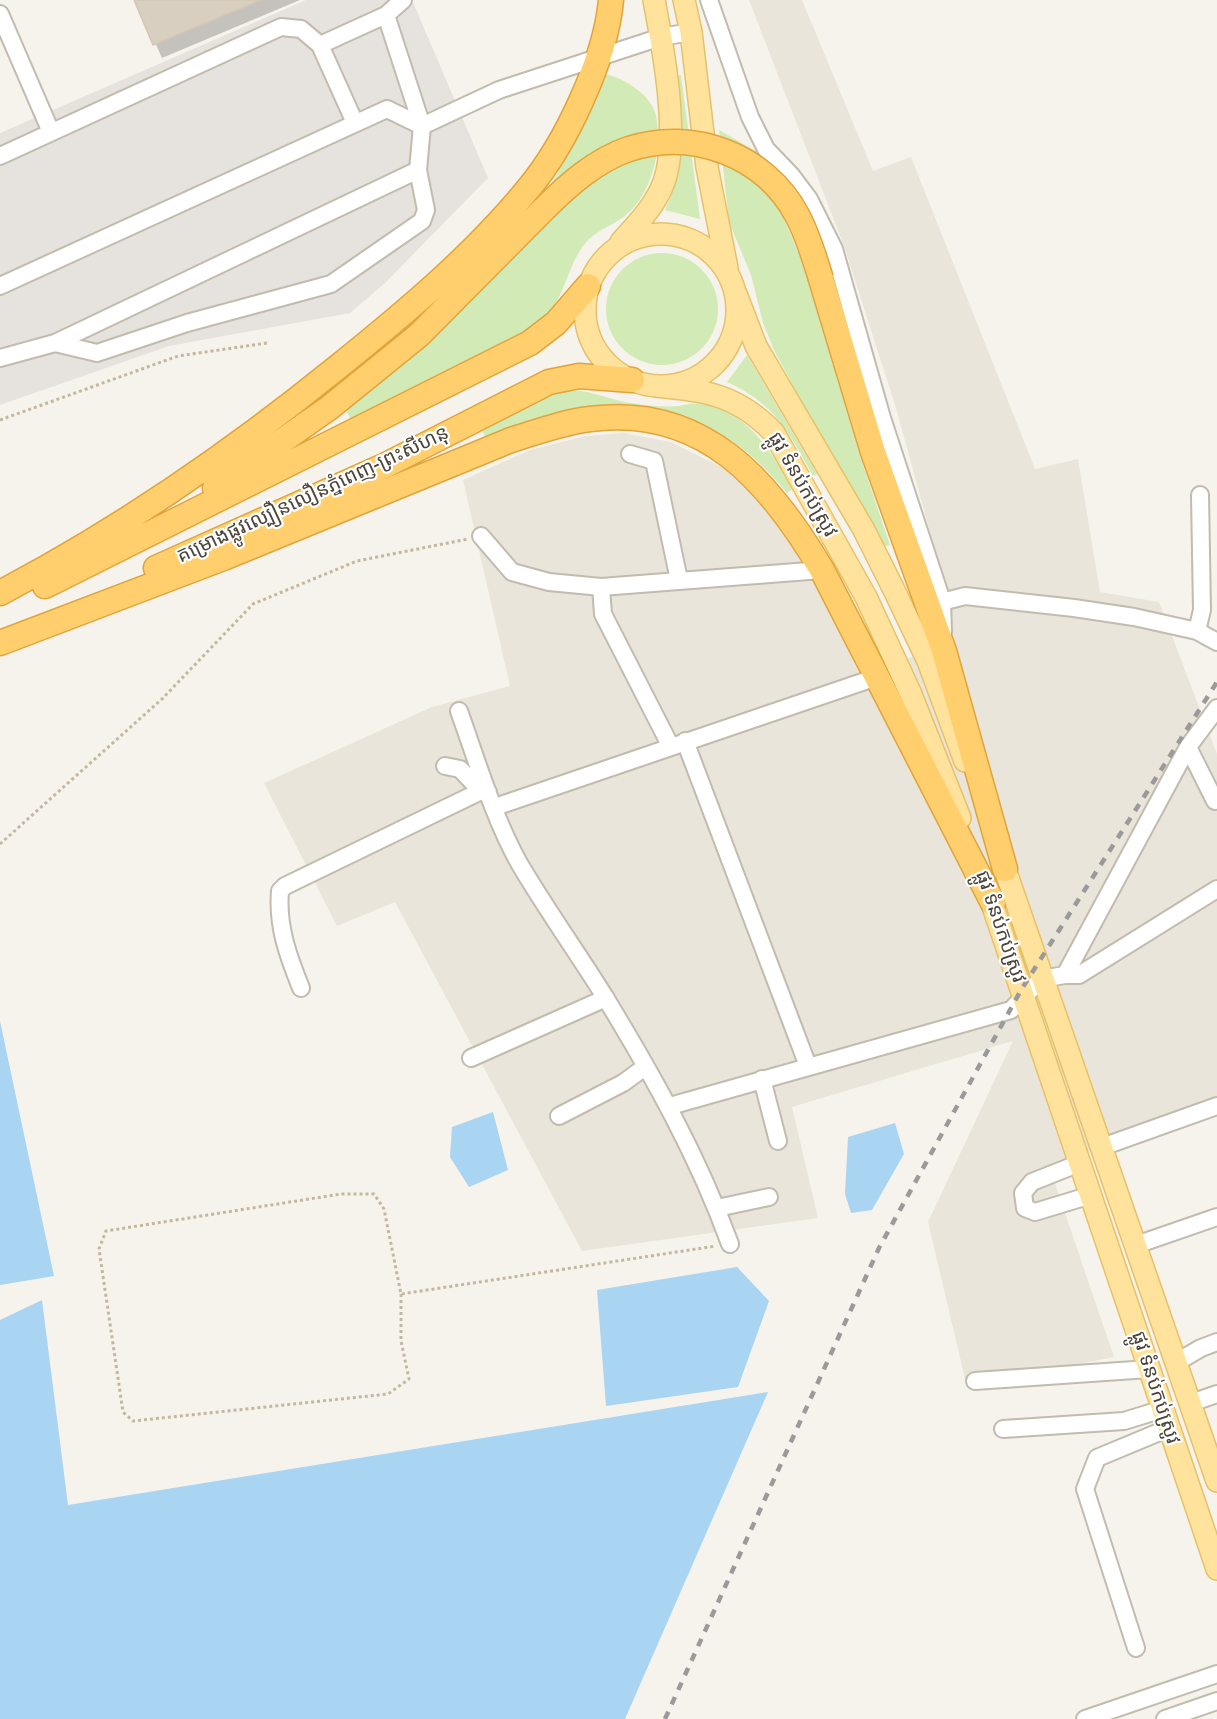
<!DOCTYPE html>
<html>
<head>
<meta charset="utf-8">
<style>
  body { margin:0 }
  canvas { display:block; background:#f6f3ec }
</style>
</head>
<body>
<canvas width="1217" height="1719"></canvas>
<script>
const ctx = document.querySelector('canvas').getContext('2d');
ctx.lineJoin = 'round';
function paint(path, color) { ctx.fillStyle = color; ctx.fill(path, 'evenodd'); }
function trace(path, color, width, dash) { ctx.strokeStyle = color; ctx.lineWidth = width; ctx.lineCap = dash ? 'butt' : 'round'; ctx.setLineDash(dash || []); ctx.stroke(path); }
function label(font, color, halo, rows, align = 'center') {
  ctx.font = font + ' "Archivo Narrow","Noto Sans Khmer",sans-serif'; ctx.lineWidth = 4.5; ctx.setLineDash([]); ctx.textBaseline = 'middle'; ctx.strokeStyle = halo; ctx.fillStyle = color; for (const [text, x, y, turn = 0] of rows) {
    ctx.save(); ctx.translate(x, y); ctx.rotate((+turn || 0) * Math.PI / 180); ctx.textAlign = isNaN(turn) ? turn : align; if (halo) ctx.strokeText(text, 0, 0); ctx.fillText(text, 0, 0); ctx.restore();
  }
}
paint(new Path2D(`
  M749,0H802L873,171L911,157L1035,469L1078,459L1100,592L1159,602L1217,754V1104L1049,1166L1114,1357L967,1387L928,1222L1013,1041L792,1107L818,1218L582,1251L395,902L337,926L264,783L432,707L510,686L463,480L530,450L585,436L624,433L671,442L723,468L758,496L800,548L859,673L950,645L947,594L896,408L844,246Z`), '#eae5da');
paint(new Path2D(`
  M306,0H412L488,178L385,283L350,313L169,346L0,405V133Z`), '#e6e2dd');
paint(new Path2D(`
  M605,74C624,78 652,95 656,116C663,147 652,193 627,214C614,226 594,230 583,246C569,265 566,289 553,307C543,321 528,330 514,339L351,420L346,410L424,342L554,180L596,102Z
  M681,75L700,219L665,210C687,166 682,123 676,76Z
  M719,130L756,151L802,262L859,453L890,545L881,548L774,350L763,323L751,275L729,222Z
  M606 309a56 56 0 1 1 112 0a56 56 0 1 1-112 0Z
  M747,355L817,474L813,476C789,432 774,403 727,382Z
  M570,390C593,390 614,402 637,404C651,406 665,407 679,406C685,405 691,403 697,404C746,407 771,452 793,489L787,493C700,386 604,393 485,437L482,429L540,399Z`), '#d2eab5');
paint(new Path2D(`
  M0,1021L54,1276L0,1285Z
  M493,1112L508,1170L469,1187L450,1157L452,1127Z
  M895,1123L904,1154L872,1210L851,1213L845,1194L848,1137Z
  M737,1267L769,1301L738,1387L606,1406L597,1290Z
  M42,1300L68,1505L768,1392L625,1719H0V1320Z`), '#a9d4f2');
paint(new Path2D(`
  M136,0H300L162,58Z`), '#0003');
const building = new Path2D(`
  M134,0H261L153,45Z`);
paint(building, '#d8cfc1');
trace(building, '#d3c7b4', 1.5);
const minor = new Path2D(`
  M709,0L750,117L766,149L791,175L809,199L834,249L882,418L942,601L943,632
  M0,14L51,132
  M320,45L386,15L403,0
  M422,126L499,90L661,37L691,32
  M0,156L281,27L301,29L320,45L355,123
  M0,286L387,109L422,126
  M55,343L97,353L187,323L331,284L422,221L426,210L418,170L422,126L386,15
  M0,358L55,343L418,170
  M630,454L654,461L679,580
  M481,536L512,572L549,582L601,587L822,570
  M601,587L603,614L670,745
  M934,604L965,596L1074,608L1134,617L1197,631L1217,642
  M1197,631L1202,610L1200,495
  M459,711C477,761 493,816 519,863C546,909 577,952 605,997C653,1076 698,1156 730,1244
  M685,741L808,1066
  M1188,747L1215,801
  M445,766L460,769L481,791
  M495,807L877,677
  M1065,975H1079L1217,889
  M301,988C288,956 277,926 280,891L285,886L481,791L488,792
  M471,1058L606,998
  M762,1079L778,1141
  M670,1106L1011,1010L1041,979L1065,975L1188,747L1217,708
  M559,1116L623,1083L645,1067
  M1102,1147L1217,1106
  M1080,1163L1032,1182L1023,1193L1025,1208L1035,1212L1091,1195
  M717,1208L769,1197
  M1136,1245L1217,1217
  M1177,1362L1201,1348L1217,1342
  M975,1381L1149,1369
  M1191,1403L1217,1394
  M1003,1429L1124,1421L1163,1409
  M1136,1648L1085,1489L1097,1458L1169,1428
  M1085,1719L1217,1674
  M1165,1719L1217,1701`);
const major = new Path2D(`
  M684,0L691,32L707,167L727,268
  M585 310a76 76 0 1 1 152 0a76 76 0 1 1-152 0Z
  M621,242C638,223 655,206 664,182C680,136 663,48 654,0
  M736,294L756,346L864,530L895,592L928,661L965,761
  M655,386C705,390 738,395 774,433L866,597L910,692L960,818
  M1000,855L1217,1481
  M987,889L1217,1569`);
const highway = new Path2D(`
  M821,279L873,452L944,651L1005,869
  M215,488L329,408L419,335L544,209
  M156,568L386,465L549,382L579,376L632,380
  M45,586L530,343L556,323L588,286
  M0,593C122,529 233,452 339,366C406,312 473,256 528,189C566,144 606,58 611,0
  M0,643L226,557L511,440C537,432 563,422 590,419C704,404 770,482 822,570L993,903`);
trace(minor, '#c2bbae', 20);
trace(major, '#e6c16a', 24);
trace(highway, '#e0a43c', 27);
trace(new Path2D(`
  M0,420L178,356L267,343
  M0,844L162,699L253,604L357,561L468,539
  M401,1294V1341L409,1379L388,1394L133,1421L123,1412L99,1249L106,1231L341,1194H374L384,1209L401,1294L716,1246`), '#c4b79f', 3, [3, 3]);
trace(minor, '#fff', 16);
trace(major, '#ffe39c', 21);
trace(highway, '#ffcf6e', 24);
trace(new Path2D(`
  M665,1719L879,1248L1021,990L1217,682`), '#9a9a9a', 4.5, [8, 8]);
const highwayBridge = new Path2D(`
  M544,209C568,185 596,160 629,149C693,128 765,155 797,215C808,235 814,257 821,279`);
trace(highwayBridge, '#e0a43c', 27, []);
trace(highwayBridge, '#ffcf6e', 24);
label('20px', '#4b4439', '#fff', [
  ["ផ្លូវ ទំនប់កប់ស្រូវ",802,485,60],
  ["គម្រោងផ្លូវល្បឿនលឿនភ្នំពេញ-ព្រះសីហនុ",313,495,-25],
  ["ផ្លូវ ទំនប់កប់ស្រូវ",1000,927,71],
  ["ផ្លូវ ទំនប់កប់ស្រូវ",1155,1388,72]
]);
</script>
</body>
</html>
